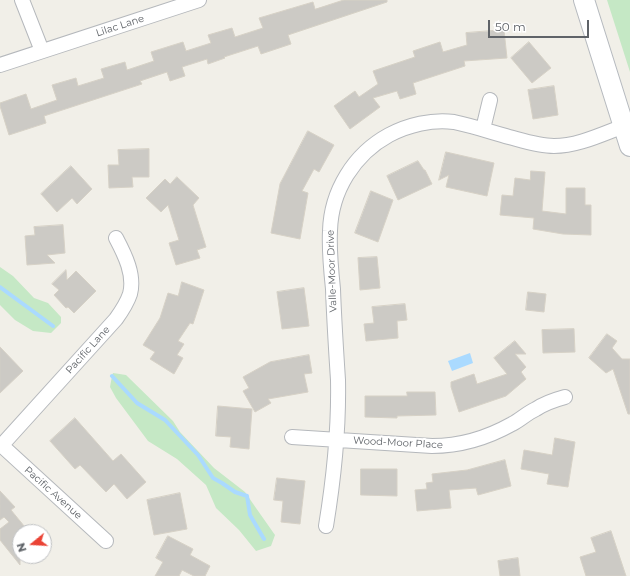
<!DOCTYPE html>
<html>
<head>
<meta charset="utf-8">
<style>
  body { margin:0 }
  #map { position:relative; width:630px; height:576px; overflow:hidden; background:#f1efe8; font-family:Montserrat,sans-serif }
  canvas { display:block }
  .north { position:absolute; left:12px; top:524px; width:40px; height:40px; box-sizing:border-box; background:#fff; border:1px solid #bfc1c3; border-radius:50%; rotate:252deg; font-size:11px; font-weight:700; line-height:16px; text-align:center; color:#5f6368 }
  .north::after { content:''; display:block; margin:auto; width:14px; height:18px; background:#ea4335; clip-path:polygon(50% 0,100% 100%,50% 72%,0 100%) }
  .scale { position:absolute; left:488px; top:20px; width:101px; height:18px; box-sizing:border-box; border:2px solid #5f6368; border-top:0; padding-left:5px; font-size:12px; line-height:14px; white-space:nowrap; color:#5f6368; -webkit-text-stroke:3px #fff; paint-order:stroke }
</style>
</head>
<body>
<div id="map">
<canvas width="630" height="576"></canvas>
<div class="north">N</div>
<div class="scale">50 m</div>
</div>
<script>
const ctx = document.querySelector('canvas').getContext('2d');
ctx.lineJoin = 'round';
function paint(path, color) { ctx.fillStyle = color; ctx.fill(path, 'evenodd'); }
function trace(path, color, width, dash) { ctx.strokeStyle = color; ctx.lineWidth = width; ctx.lineCap = dash ? 'butt' : 'round'; ctx.setLineDash(dash || []); ctx.stroke(path); }
function label(font, color, halo, rows, align = 'center') {
  ctx.font = font + ' Montserrat,sans-serif'; ctx.lineWidth = 4; ctx.setLineDash([]); ctx.textBaseline = 'middle'; ctx.strokeStyle = halo; ctx.fillStyle = color; for (const [text, x, y, turn = 0] of rows) {
    ctx.save(); ctx.translate(x, y); ctx.rotate((+turn || 0) * Math.PI / 180); ctx.textAlign = isNaN(turn) ? turn : align; if (halo) ctx.strokeText(text, 0, 0); ctx.fillText(text, 0, 0); ctx.restore();
  }
}
paint(new Path2D(`
  M607,0H630V72Z
  M0,267L13,276L34,298L48,303L61,317V323L51,333L33,331L15,320L0,305Z
  M113,373L126,375L173,421L180,432L214,468L245,492L256,508L275,535L271,546L256,551L239,530L216,508L206,485L177,459L148,441L116,398L110,387L112,376Z`), '#c5e8c5');
paint(new Path2D(`
  M470,353L473,363L452,371L448,361Z`), '#aadaff');
trace(new Path2D(`
  M0,287L53,326
  M112,376L137,403L165,420L198,455L213,478L222,483L235,492L247,496L250,515L264,539`), '#aadaff', 4);
const building = new Path2D(`
  M344,0H387V2L288,35L291,44L261,54L258,46L224,57L225,58L208,64L207,59L182,67L185,76L170,81L167,72L140,81L142,84L44,116L46,123L9,135L0,106V103L26,94L31,109L57,100L52,85L76,78L78,86L104,78L101,69L125,62L127,70L154,61L151,52L183,42L186,51L211,43L208,35L232,28L235,37L263,28L259,18L313,2L315,9Z
  M504,30L507,58L464,61L465,66L413,83L416,94L400,99L397,91L373,98L380,107L350,129L334,106L355,91L359,97L378,84L373,71L415,57L413,51L440,42L443,52L467,45L466,33Z
  M529,42L551,68L532,83L511,58Z
  M554,86L558,115L533,119L528,90Z
  M308,131L334,145L319,172L314,169L302,191L308,193L300,239L271,233L280,184Z
  M149,149V177H132L133,187L109,188L108,165H119L118,150Z
  M446,152L494,163L487,196L446,187L449,175L439,180Z
  M418,161L424,170H425L432,184L398,200L387,176Z
  M71,166L92,189L77,204L72,198L57,212L41,194Z
  M531,171L545,172L542,211L566,214V188H585V205H591V235L563,234L533,229L534,218L500,215L502,195L513,196L515,178L530,180Z
  M177,177L199,198L193,205L206,247L197,250L200,258L176,265L169,243L179,240L168,205L161,212L146,198L165,179L170,184Z
  M371,191L393,200L378,242L355,233Z
  M63,225L65,253L47,255L55,263L27,265L25,236L35,235L34,227Z
  M377,257L380,288L360,290L358,258Z
  M66,270L67,280L76,271L96,291L74,313L68,307L66,308L54,295L59,290L52,284Z
  M182,282L204,290L193,324L190,323L178,341L184,344L177,355L183,358L174,374L150,359L155,352L143,345L160,318L168,293L178,296Z
  M304,288L309,326L282,329L277,292Z
  M528,292L546,294L544,312L526,310Z
  M405,304L407,320L397,321L398,338L366,341L364,324L374,323L372,307Z
  M574,329L575,352L543,353L542,330Z
  M607,334L617,341L612,348L622,359H630V414H628L613,369L606,373L589,358Z
  M515,341L526,354H515L526,367L521,372L526,379L506,396L459,412L451,387V382L474,374L477,384L507,374L494,358Z
  M0,347L23,371L0,393Z
  M309,355L312,373L304,374L308,392L268,399L271,403L255,412L243,391L249,388L243,377L270,362Z
  M407,392H435L436,415L397,416V418L365,417V396H407Z
  M218,406L252,409L249,449L230,447L231,437L216,436Z
  M75,418L113,461L121,454L146,482L127,499L114,484L106,492L80,465L75,469L50,441Z
  M555,438L575,442L568,487L547,484L549,474L521,469L524,450L552,455Z
  M505,460L511,486L478,495L476,488L449,490L451,508L417,511L415,490L427,489L426,483L433,482L432,474L467,470Z
  M361,469H397V496L361,495Z
  M277,478L305,481L300,524L281,522L283,501L274,500Z
  M0,491L15,507L11,510L29,532H20V565L0,540V529L9,522L4,517L0,520Z
  M180,493L187,529L154,535L147,500Z
  M611,531L626,576H586L580,557L596,552L591,538Z
  M168,536L193,549L190,555L210,566L205,576H194L182,570L179,576H155L163,562L156,558Z
  M518,558L520,576H500L498,561Z`);
paint(building, '#cccac5');
trace(building, '#d6d1c6', 1);
const street = new Path2D(`
  M22,0L42,51
  M0,65L199,0
  M483,129L490,100
  M292,437L432,446C461,446 487,438 512,424C520,420 527,413 536,409C545,403 554,400 565,397
  M0,444L106,541
  M1,446L116,319C121,312 127,303 130,294C135,275 125,255 116,238
  M326,526C334,477 339,429 338,380C336,349 334,319 333,289C331,270 329,250 330,231C331,191 354,154 389,135C408,125 432,119 454,122C473,126 491,132 509,137C524,141 539,146 554,146C578,146 602,134 624,126`);
const secondary = new Path2D(`
  M584,0L630,146`);
trace(street, '#b5b8bc', 16);
trace(secondary, '#b6babf', 22);
trace(street, '#fff', 14);
trace(secondary, '#fff', 20);
label('10px', '#5f6368', '#fff', [
  ["Lilac Lane",120,26,-18],
  ["Valle-Moor Drive",332,271,-92],
  ["Pacific Lane",88,350,-48],
  ["Wood-Moor Place",398,443,3],
  ["Pacific Avenue",53,493,42]
]);
</script>
</body>
</html>
